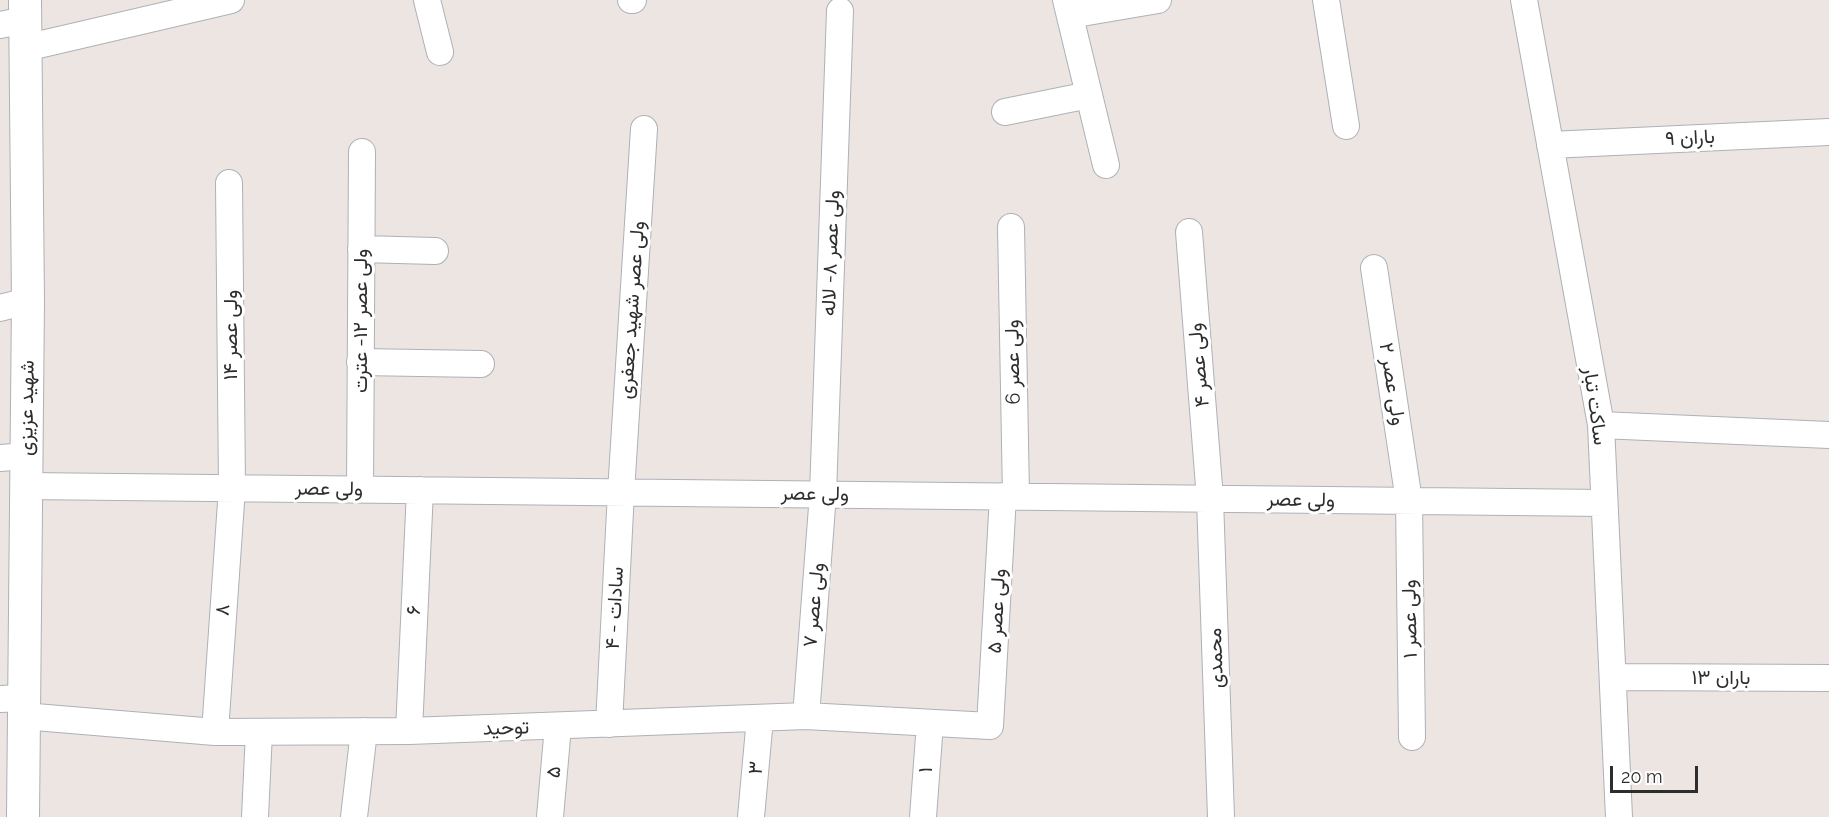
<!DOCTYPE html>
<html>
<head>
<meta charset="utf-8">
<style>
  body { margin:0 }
  #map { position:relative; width:1829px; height:817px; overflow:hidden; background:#ede5e1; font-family:Raleway,sans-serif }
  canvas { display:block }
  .scale { position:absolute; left:1610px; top:766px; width:88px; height:27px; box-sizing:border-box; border:3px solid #2d2d2d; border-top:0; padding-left:8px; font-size:18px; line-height:21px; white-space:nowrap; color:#2d2d2d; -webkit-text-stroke:4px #fff; paint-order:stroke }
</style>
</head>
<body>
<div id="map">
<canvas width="1829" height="817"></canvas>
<div class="scale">20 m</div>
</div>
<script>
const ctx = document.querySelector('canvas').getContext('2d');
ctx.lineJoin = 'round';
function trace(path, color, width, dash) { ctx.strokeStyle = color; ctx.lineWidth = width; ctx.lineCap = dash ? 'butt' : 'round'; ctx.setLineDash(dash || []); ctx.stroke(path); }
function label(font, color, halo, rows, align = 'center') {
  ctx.font = font + ' Raleway,Vazirmatn,sans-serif'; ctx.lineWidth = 6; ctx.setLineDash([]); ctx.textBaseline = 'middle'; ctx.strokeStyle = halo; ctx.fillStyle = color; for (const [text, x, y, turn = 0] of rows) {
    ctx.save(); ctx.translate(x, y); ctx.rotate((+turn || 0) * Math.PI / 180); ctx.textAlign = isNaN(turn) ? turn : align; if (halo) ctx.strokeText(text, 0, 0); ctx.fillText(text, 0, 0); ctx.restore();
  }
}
const minor = new Path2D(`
  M427,0L440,52
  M631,0H633
  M1066,0L1106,165
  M1326,0L1346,126
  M1524,0L1601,425L1619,817
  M1070,15L1158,0
  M0,25L25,20
  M25,48L231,0
  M1005,112L1089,95
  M1550,145L1829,132
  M1011,227L1016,496
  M1189,232L1210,499L1221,817
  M361,249L435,251
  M1374,268L1409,501L1412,737
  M0,308L28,301
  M360,362L481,364
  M1601,425L1829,435
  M0,458L26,456
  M26,486L1604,503
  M360,489L362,152
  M1613,677L1829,678
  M0,699L23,698
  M23,716L215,732L409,731L806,716L990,726L1003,496
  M806,716L823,494L840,11
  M609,724L621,492L644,129
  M409,731L420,490
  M215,732L232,488L229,183
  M255,817L259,732
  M354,817L364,731
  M550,817L558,726
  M751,817L760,718
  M923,817L930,723`);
const tertiary = new Path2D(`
  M23,817L28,301L25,0`);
trace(minor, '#adb1b8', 28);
trace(tertiary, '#adb1b8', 34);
trace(minor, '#fff', 26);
trace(tertiary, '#fff', 32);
label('20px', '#2d2d2d', '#fff', [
  ["باران ۹",1690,138,-3],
  ["ولی عصر ۸- لاله",831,253,-88],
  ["ولی عصر شهید جعفری",632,310,-86],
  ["ولی عصر ۱۲- عترت",361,321,-90],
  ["ولی عصر ۱۴",231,335,-90],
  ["ولی عصر 6",1013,362,-91],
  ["ولی عصر ۴",1199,365,-95],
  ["ولی عصر ۲",1392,384,81],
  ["ساکت تبار",1595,406,82],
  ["شهید عزیزی",27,408,-89],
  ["ولی عصر",329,489,1],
  ["ولی عصر",815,494,1],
  ["ولی عصر",1301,500,1],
  ["ولی عصر ۷",814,605,-85],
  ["۴ - سادات",615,608,-87],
  ["۸",223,610,-86],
  ["۶",414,610,-87],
  ["ولی عصر ۵",997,611,-87],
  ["ولی عصر ۱",1410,619,-91],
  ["محمدی",1216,658,-92],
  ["باران ۱۳",1721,678],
  ["توحید",506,728,-2],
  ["۳",756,768,-85],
  ["۱",926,770,-86],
  ["۵",554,772,-85]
]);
</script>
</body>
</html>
